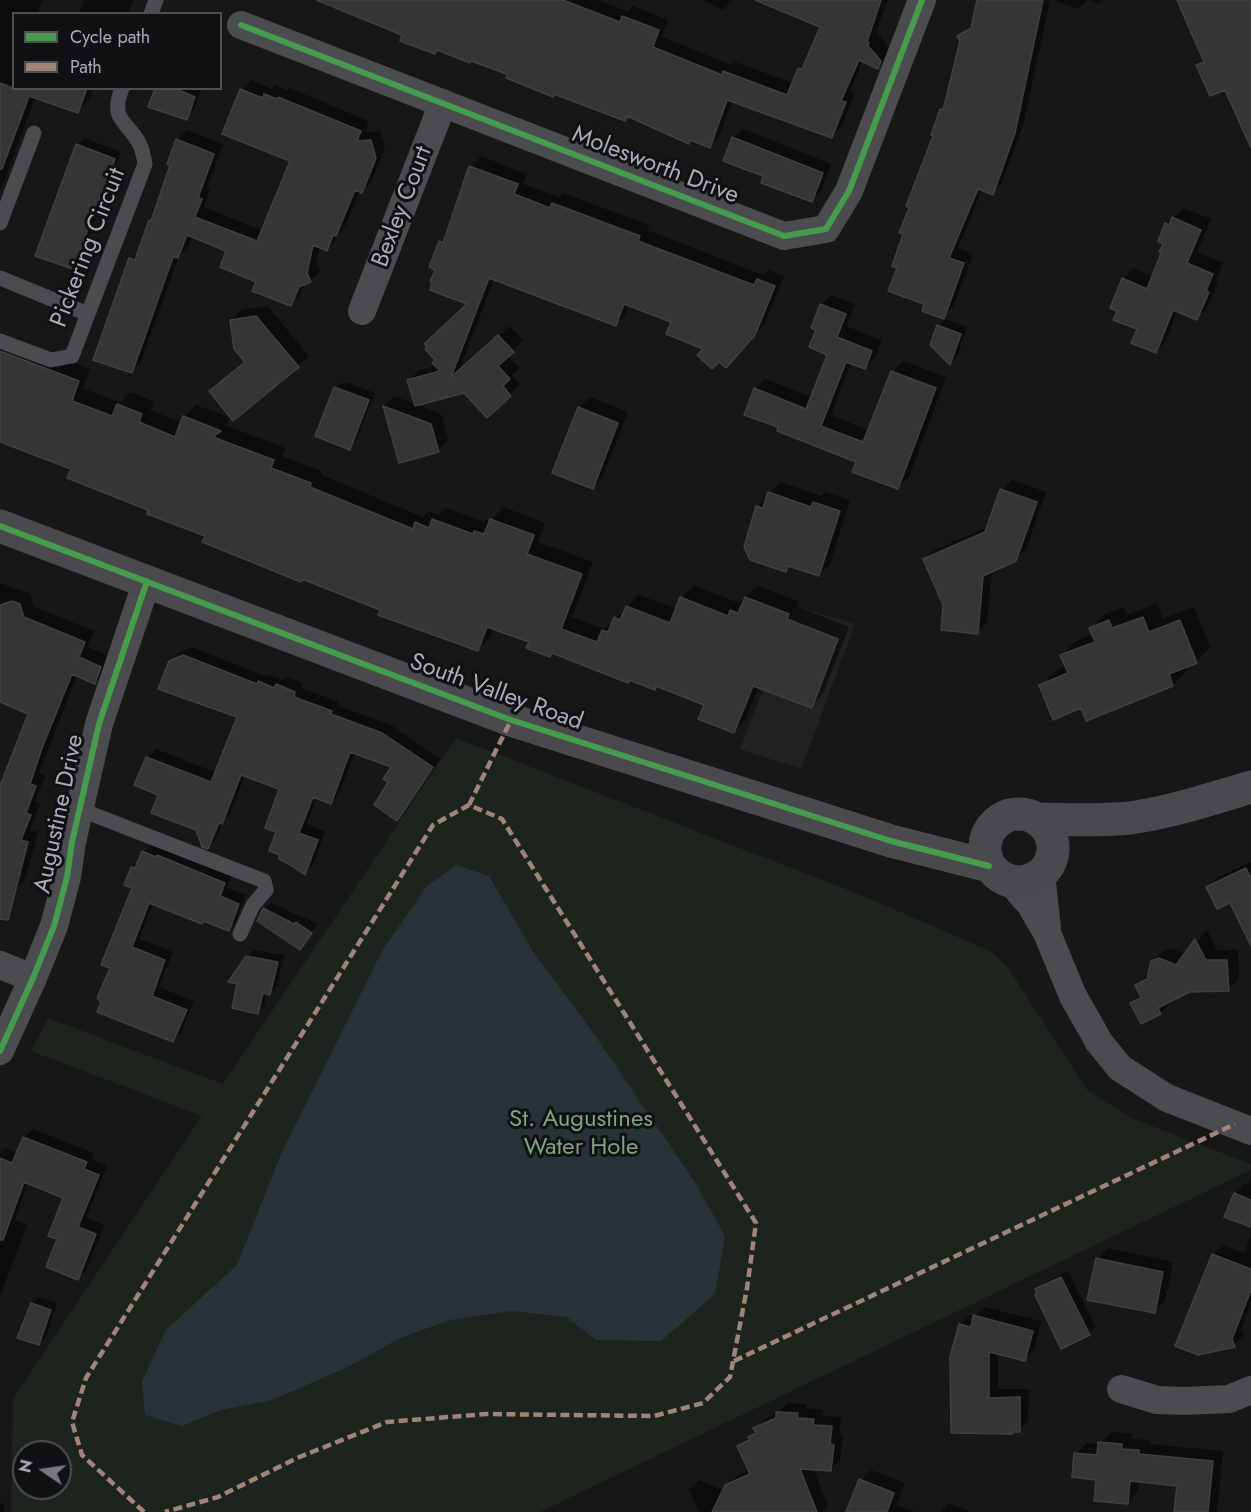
<!DOCTYPE html>
<html>
<head>
<meta charset="utf-8">
<style>
  body { margin:0 }
  #map { position:relative; width:1251px; height:1512px; overflow:hidden; background:#171717; font-family:Jost,sans-serif }
  canvas { display:block }
  .legend { position:absolute; left:12px; top:12px; width:210px; height:78px; box-sizing:border-box; background:#111113; border:2px solid #4d4f55; margin:0; padding:8px 10px; list-style:none; font-size:18px; color:#a8adb8 }
  .legend li { display:flex; align-items:center; gap:12px; height:30px }
  .legend b { width:30px; border:2px solid #4d4f55 }
  .north { position:absolute; left:12px; top:1440px; width:60px; height:60px; box-sizing:border-box; background:#111113; border:2px solid #4d4f55; border-radius:50%; rotate:283deg; font-size:16px; font-weight:700; line-height:24px; text-align:center; color:#a8adb8 }
  .north::after { content:''; display:block; margin:auto; width:21px; height:27px; background:#757880; clip-path:polygon(50% 0,100% 100%,50% 72%,0 100%) }
</style>
</head>
<body>
<div id="map">
<canvas width="1251" height="1512"></canvas>
<ul class="legend">
<li><b style="height:8px;background:#469c4c"></b>Cycle path</li>
<li><b style="height:8px;background:#a18479"></b>Path</li>
</ul>
<div class="north">N</div>
</div>
<script>
const ctx = document.querySelector('canvas').getContext('2d');
ctx.lineJoin = 'round';
function paint(path, color) { ctx.fillStyle = color; ctx.fill(path, 'evenodd'); }
function trace(path, color, width, dash) { ctx.strokeStyle = color; ctx.lineWidth = width; ctx.lineCap = dash ? 'butt' : 'round'; ctx.setLineDash(dash || []); ctx.stroke(path); }
function label(font, color, halo, rows, align = 'center') {
  ctx.font = font + ' Jost,sans-serif'; ctx.lineWidth = 6; ctx.setLineDash([]); ctx.textBaseline = 'middle'; ctx.strokeStyle = halo; ctx.fillStyle = color; for (const [text, x, y, turn = 0] of rows) {
    ctx.save(); ctx.translate(x, y); ctx.rotate((+turn || 0) * Math.PI / 180); ctx.textAlign = isNaN(turn) ? turn : align; if (halo) ctx.strokeText(text, 0, 0); ctx.fillText(text, 0, 0); ctx.restore();
  }
}
paint(new Path2D(`
  M795,606L855,624L801,769L740,749Z`), '#212123');
paint(new Path2D(`
  M456,738L861,895L990,951L1009,969L1087,1090L1131,1118L1251,1164V1170L540,1512H11L13,1399L202,1116L31,1051L48,1018L223,1084ZM24,1452H60V1488H24Z`), '#1d241e');
paint(new Path2D(`
  M457,865L489,876L532,950L594,1034L696,1184L725,1236L715,1294L661,1341L596,1340L567,1317L512,1311L450,1320L400,1338L348,1367L272,1400L221,1410L182,1426L145,1415L142,1381L166,1330L237,1265L281,1154L382,951L427,886Z`), '#2a3239');
paint(new Path2D(`
  M0,0H42L37,14H14V88H39L0,192Z
  M84,0H133L128,14H79Z
  M313,0H598L628,11L633,6L668,20L662,37L731,65L735,62L793,83L800,68L808,60L822,26L779,0H888L876,31L890,50L888,57L878,67L863,60L850,91L855,92L842,126L832,136L733,100L719,136L709,146L691,139L688,142L628,115L624,120L509,73L438,49L435,53L404,34Z
  M703,0H733L723,10Z
  M978,0H1050L1024,122L1002,183L992,193L982,189L958,248L973,254L953,307L943,317L926,303L899,267L941,110L946,105L961,41L958,36L973,24Z
  M1054,0H1087L1078,9Z
  M1089,0H1102L1098,4Z
  M251,80L272,89L275,85L287,90L289,88L369,121L365,132L380,131L385,147L371,182L361,191H360L346,225L340,231L336,239L327,249L320,246L316,262L320,271L310,281L305,283L301,294L291,304L258,281L228,250L192,235L188,247L179,256L141,362L132,371L131,259L140,250L150,221L154,217L172,164L169,163L177,140L187,130L223,144L207,188L210,189L204,207L263,231L292,160L241,90Z
  M45,88H94L90,99L78,111L41,99Z
  M156,88H197L201,90L193,111L186,118Z
  M743,129L831,164L821,191L811,200L765,175L733,138Z
  M84,138L121,152L80,260L73,267L77,145Z
  M481,156L527,174L523,184L559,197L563,193L649,225L647,230L763,275L768,270L784,276L765,323L736,356L705,348L673,321L629,304L626,314L616,324L494,279L459,371L510,326L523,341L508,356L519,368L512,375L520,384L510,395L464,391L409,381L419,370L437,366L469,303L436,269L440,242L447,236L471,167Z
  M1184,208L1211,219L1197,252L1223,263L1216,281L1218,282L1207,307L1197,318L1178,310L1166,341L1155,352L1138,328L1119,310L1123,279L1134,268L1153,277L1165,243L1166,224Z
  M831,295L855,304L846,326L882,340L875,357L865,367L851,362L831,415L870,431L893,372L903,361L946,377L909,477L898,487L858,461L780,427L755,389L765,379L813,397L829,354L818,329L821,305Z
  M267,306L309,356L298,366L211,391L246,361L231,320L242,310Z
  M945,319L967,327L957,357L950,363L938,326Z
  M0,335L90,369L83,388L120,403L130,392L154,402L150,410L182,423L184,417L196,405L231,418L225,425L285,448L282,456L322,471L321,475L423,517L429,511L439,515L446,508L484,522L487,519L491,521L503,507L545,523L538,542L593,562L572,617L605,629L639,595L677,609L682,597L694,585L739,603L758,586L798,601V607L849,627L823,694L811,706L759,686L746,719L733,731L706,704L658,685L654,688L554,652L550,655L531,641L494,627L490,637L477,650L207,535L150,509L73,468L0,441Z
  M341,383H348L375,393L356,441L349,448L334,391Z
  M394,396L441,414L448,440L438,451L400,461L384,406Z
  M590,397L628,412L603,476L593,487L579,408Z
  M1012,480L1046,492L1026,549L1015,560L992,570L987,623L977,632L945,605L925,559L935,550L989,526L1002,490Z
  M780,482L821,496L825,492L850,500L830,564L819,575L791,566L786,571L758,507Z
  M0,583L30,594L34,607L94,631L88,647L110,656L105,672L95,682L77,675L39,773L45,776L35,802L40,804L30,830L38,832L25,879L17,887L15,892L0,907V832L30,713L0,682Z
  M1157,603L1163,619L1194,607L1210,647L1196,662L1185,666L1187,671L1173,685L1082,706L1041,685L1055,671L1066,666L1062,655L1076,641L1093,634L1091,628L1105,614L1124,607L1127,615Z
  M192,647L265,676L267,674L283,680L286,677L303,683L301,688L339,702L338,706L391,725L440,759L405,810L397,819L390,782L393,766L355,752L339,794L331,802L317,797L307,824L325,831L313,865L305,873L282,854L278,831L281,788L245,775L230,814L224,819L216,839L208,847L197,829L160,794L147,758L156,749L217,773L239,716L170,662L179,653Z
  M151,844L232,875L227,888L246,895L236,921L228,929L153,903L139,939L173,952L159,987L194,1001L181,1032L173,1041L112,968L134,887L132,867Z
  M1251,862V922L1231,901L1208,887L1218,877Z
  M271,902L302,918L304,916L317,925L300,948L264,909Z
  M1207,930L1217,950H1238L1239,979L1228,989L1188,991L1170,1000L1171,1002L1160,1013L1132,1004L1141,994L1137,985L1149,973L1152,962L1163,951L1170,948L1186,954Z
  M254,950L284,955L277,986L270,993L267,992L264,1006L257,1013L247,957Z
  M33,1129L94,1153L92,1160L107,1166L86,1218L104,1225L87,1269L78,1278L59,1238L65,1197L28,1182L15,1220L27,1225L0,1296V1154L6,1148L18,1153L24,1137Z
  M1251,1177V1225L1235,1194L1245,1184L1248,1185Z
  M1251,1236V1303L1241,1329L1244,1336L1234,1345L1199,1354L1213,1255L1223,1245L1244,1253Z
  M1108,1248L1173,1262L1165,1301L1154,1312L1097,1259Z
  M1068,1271L1096,1327L1089,1334L1037,1290L1044,1283Z
  M39,1297L57,1303L46,1337L39,1344L32,1304Z
  M984,1307L1041,1321L1034,1350L1024,1360L998,1352V1389H1029L1028,1421L1019,1430L953,1431L960,1324L970,1315L974,1316Z
  M787,1403L806,1404V1408L823,1410L822,1416L841,1417L839,1435L843,1436L840,1460L831,1470L813,1468L828,1506L822,1512H699L689,1489L699,1480L724,1490L736,1476L750,1470L739,1446L756,1430L755,1428L765,1419L778,1413Z
  M1111,1432L1132,1434V1439L1149,1440V1444L1223,1451L1217,1512H1176L1178,1484L1139,1480L1138,1491L1128,1502L1097,1478L1076,1454L1087,1443L1100,1444Z
  M871,1470L905,1483L896,1505L916,1512H848L861,1480Z
  M0,1503H3L5,1512H0Z
  M949,1503L971,1512H940Z`), '#0007');
const building = new Path2D(`
  M316,0H563L620,22L622,16L659,30L653,47L722,75L723,71L787,95L798,68L802,69L820,27L755,0H881L867,42L869,43L868,46L881,61L878,69L859,60L841,101L846,102L832,138L727,100L710,148L690,140L689,144L627,116L625,121L554,94L553,97L506,78L507,74L471,61L470,63L437,50L435,54L400,41L402,35Z
  M977,0H1043L1015,133L993,195L978,189L949,258L964,263L944,319L922,311L924,304L888,291L897,268L892,266L903,234L899,233L909,208L906,206L933,136L931,135L940,109L943,110L948,90L960,41L957,36L971,28Z
  M1177,0H1251V148L1225,90L1210,96L1196,65L1204,62Z
  M0,83L16,89L87,88L78,113L29,96L2,169H0Z
  M155,88H174L195,97L187,120L148,107Z
  M240,89L263,98L264,94L277,99L278,97L361,131L357,141L371,140L376,158L362,193L355,190L336,236L333,235L327,251L313,245L307,273L311,282L299,287L291,306L252,291L256,282L220,267L226,251L187,235L178,258L173,257L132,373L93,360L129,258L135,260L149,220L151,221L170,165L167,164L176,139L214,154L198,198L202,199L195,217L257,241L290,161L222,134Z
  M732,137L823,173L812,202L761,183L763,176L723,161Z
  M76,144L115,159L73,269L35,256Z
  M469,166L518,184L514,194L550,208L552,203L640,236L638,241L754,285L757,279L775,286L755,335L726,368L719,362L712,369L697,355L703,349L666,334L671,322L624,304L616,326L489,278L451,377L498,335L514,352L498,366L510,379L503,386L511,396L487,418L464,393L415,406L407,380L440,371L432,363L435,360L425,349L427,347L424,344L467,304L430,290L432,283L430,282L435,270L429,267L439,241L443,243Z
  M1172,217L1201,230L1187,263L1213,274L1206,291L1209,292L1197,320L1173,310L1156,353L1131,343L1137,329L1113,320L1117,311L1110,308L1122,278L1147,289L1161,253L1159,252L1163,244L1158,241L1165,223L1169,225Z
  M820,304L846,314L837,337L872,351L865,369L846,362L821,426L863,442L891,371L936,388L898,489L852,472L856,462L777,431L778,427L744,415L754,388L806,409L827,355L809,347L816,330L811,328Z
  M256,316L299,367L233,421L209,391L245,362L234,349L230,320Z
  M937,325L961,334L950,365L930,345Z
  M0,351L79,381L72,401L112,416L117,404L142,414L139,422L175,437L183,416L221,431L213,437L274,460L271,468L311,483L310,487L413,529L415,522L429,528L432,519L473,534L474,531L484,534L490,519L534,535L527,554L582,574L561,629L597,642L602,630L608,632L614,617L620,620L626,606L670,623L680,597L728,616L730,610L738,613L745,597L789,614L787,619L838,639L812,708L753,686L734,733L698,719L704,705L656,686L655,690L629,680L628,683L552,653L550,657L526,648L529,642L487,627L478,651L378,615L380,610L302,579L301,582L202,542L205,536L147,514L148,510L67,478L71,469L0,442Z
  M334,387L369,400L350,450L315,436Z
  M383,406L431,424L439,452L399,463Z
  M578,407L618,423L593,489L552,473Z
  M1000,489L1037,502L1016,561L983,576L978,634L941,630L943,605L923,559L985,532Z
  M768,492L811,507L813,502L840,511L819,576L788,566L786,572L750,560L744,547L756,506L763,508Z
  M12,601L20,604L24,617L85,642L79,657L101,667L95,684L72,674L42,748L30,784L36,786L26,813L31,815L21,840L28,842L8,920L0,919V786L28,714L0,702V605Z
  M1143,617L1149,632L1180,620L1197,663L1169,674L1173,686L1086,721L1081,708L1053,720L1039,685L1068,673L1060,655L1095,642L1089,628L1109,620L1112,628Z
  M183,655L257,684L258,681L274,688L276,684L295,692L294,697L332,711L331,714L382,733L433,767L397,821L374,805L388,782L383,779L391,767L350,752L331,804L313,797L299,833L318,840L305,875L287,863L279,859L280,855L269,851L276,832L265,828L279,789L241,775L222,824L219,823L208,849L202,847L196,830L151,813L158,795L134,785L146,757L211,782L237,717L158,689L169,661Z
  M142,851L156,857L157,855L225,883L220,896L239,904L229,931L203,921L202,924L149,903L132,947L165,960L152,996L187,1010L173,1042L97,1012L101,1002L97,998L110,968L101,965L132,888L124,885L131,867L135,868Z
  M1246,868L1251,878V946L1230,903L1217,909L1206,887Z
  M263,908L294,924L296,922L312,933L300,950L257,921Z
  M1195,939L1206,960H1227L1229,991L1189,992L1158,1008L1161,1014L1141,1024L1130,1003L1141,998L1135,985L1147,979L1151,961L1159,958L1176,965Z
  M246,956L278,962L270,995L263,993L258,1014L232,1008L237,984L228,982Z
  M23,1137L87,1162L84,1169L99,1175L78,1227L96,1234L78,1280L46,1267L57,1239L48,1236L63,1198L24,1182L3,1240H0V1158L12,1163Z
  M1234,1193L1251,1200V1227L1224,1217Z
  M1212,1254L1251,1269V1290L1232,1339L1235,1347L1198,1355L1175,1346Z
  M1096,1258L1163,1272L1155,1313L1087,1300Z
  M1061,1277L1090,1335L1061,1349L1035,1295L1037,1294L1035,1289Z
  M31,1303L51,1310L39,1345L17,1338Z
  M973,1315L1033,1331L1025,1361L989,1352V1398L1020,1397V1432H1013V1434L951,1433L950,1357L959,1324L971,1327Z
  M776,1412L798,1413L797,1418L814,1419L813,1425L832,1426L830,1444L834,1445L831,1471L800,1469L817,1512H712L725,1485L750,1474L737,1446L749,1440L748,1437L756,1433L753,1428L776,1418Z
  M1098,1442L1122,1444V1449L1139,1450V1454L1213,1461L1208,1512H1174L1177,1486L1130,1481L1128,1504L1094,1501L1096,1480L1072,1477L1074,1453L1097,1455Z
  M859,1479L894,1493L887,1512H846Z`);
paint(building, '#353536');
trace(building, '#3f4043', 1.5);
trace(new Path2D(`
  M151,14L156,0
  M0,223L34,133
  M0,278L88,314
  M0,341L51,360L72,356L145,164C144,158 143,151 140,145C128,120 109,122 122,88
  M79,809L264,881L266,890L253,905L240,934`), '#4b4c50', 15);
trace(new Path2D(`
  M241,25L784,236L826,229L849,191L922,0
  M362,311L443,103
  M1041,874L1047,928
  M1011,882L1030,904L1047,933L1073,996L1099,1042L1120,1068L1167,1098L1251,1131
  M0,965L33,978
  M0,1051L33,978L54,926L67,877L72,842L99,724L147,581
  M1121,1389L1157,1400L1184,1401L1229,1399L1251,1390`), '#4b4c50', 28);
trace(new Path2D(`
  M0,526L511,720L891,841L989,866
  M985 848a34 34 0 1 1 68 0a34 34 0 1 1-68 0Z
  M1037,819C1067,820 1099,821 1130,818C1171,812 1211,799 1251,787`), '#4a4a4e', 33);
trace(new Path2D(`
  M469,805L511,720
  M734,1361L1235,1124
  M144,1512L82,1455L72,1422L86,1378L433,825L469,805L502,819L756,1223L747,1288L730,1377L703,1403L654,1416L486,1414L387,1422L297,1458L218,1497L165,1512`), '#a18479', 4.5, [9, 4.5]);
trace(new Path2D(`
  M241,25L784,236L826,229L849,191L922,0
  M0,526L511,720L891,841L989,866
  M0,1051L33,978L54,926L67,877L72,842L99,724L147,581`), '#469c4c', 6);
label('24px', '#a8adb8', '#111113', [
  ["Molesworth Drive",655,166,21],
  ["Bexley Court",403,207,-69],
  ["Pickering Circuit",89,248,-69],
  ["South Valley Road",496,693,20],
  ["Augustine Drive",60,814,-78]
]);
label('24px', '#7fa381', '#111113', [
  ["St. Augustines",581,1120],
  ["Water Hole",581,1148]
]);
</script>
</body>
</html>
